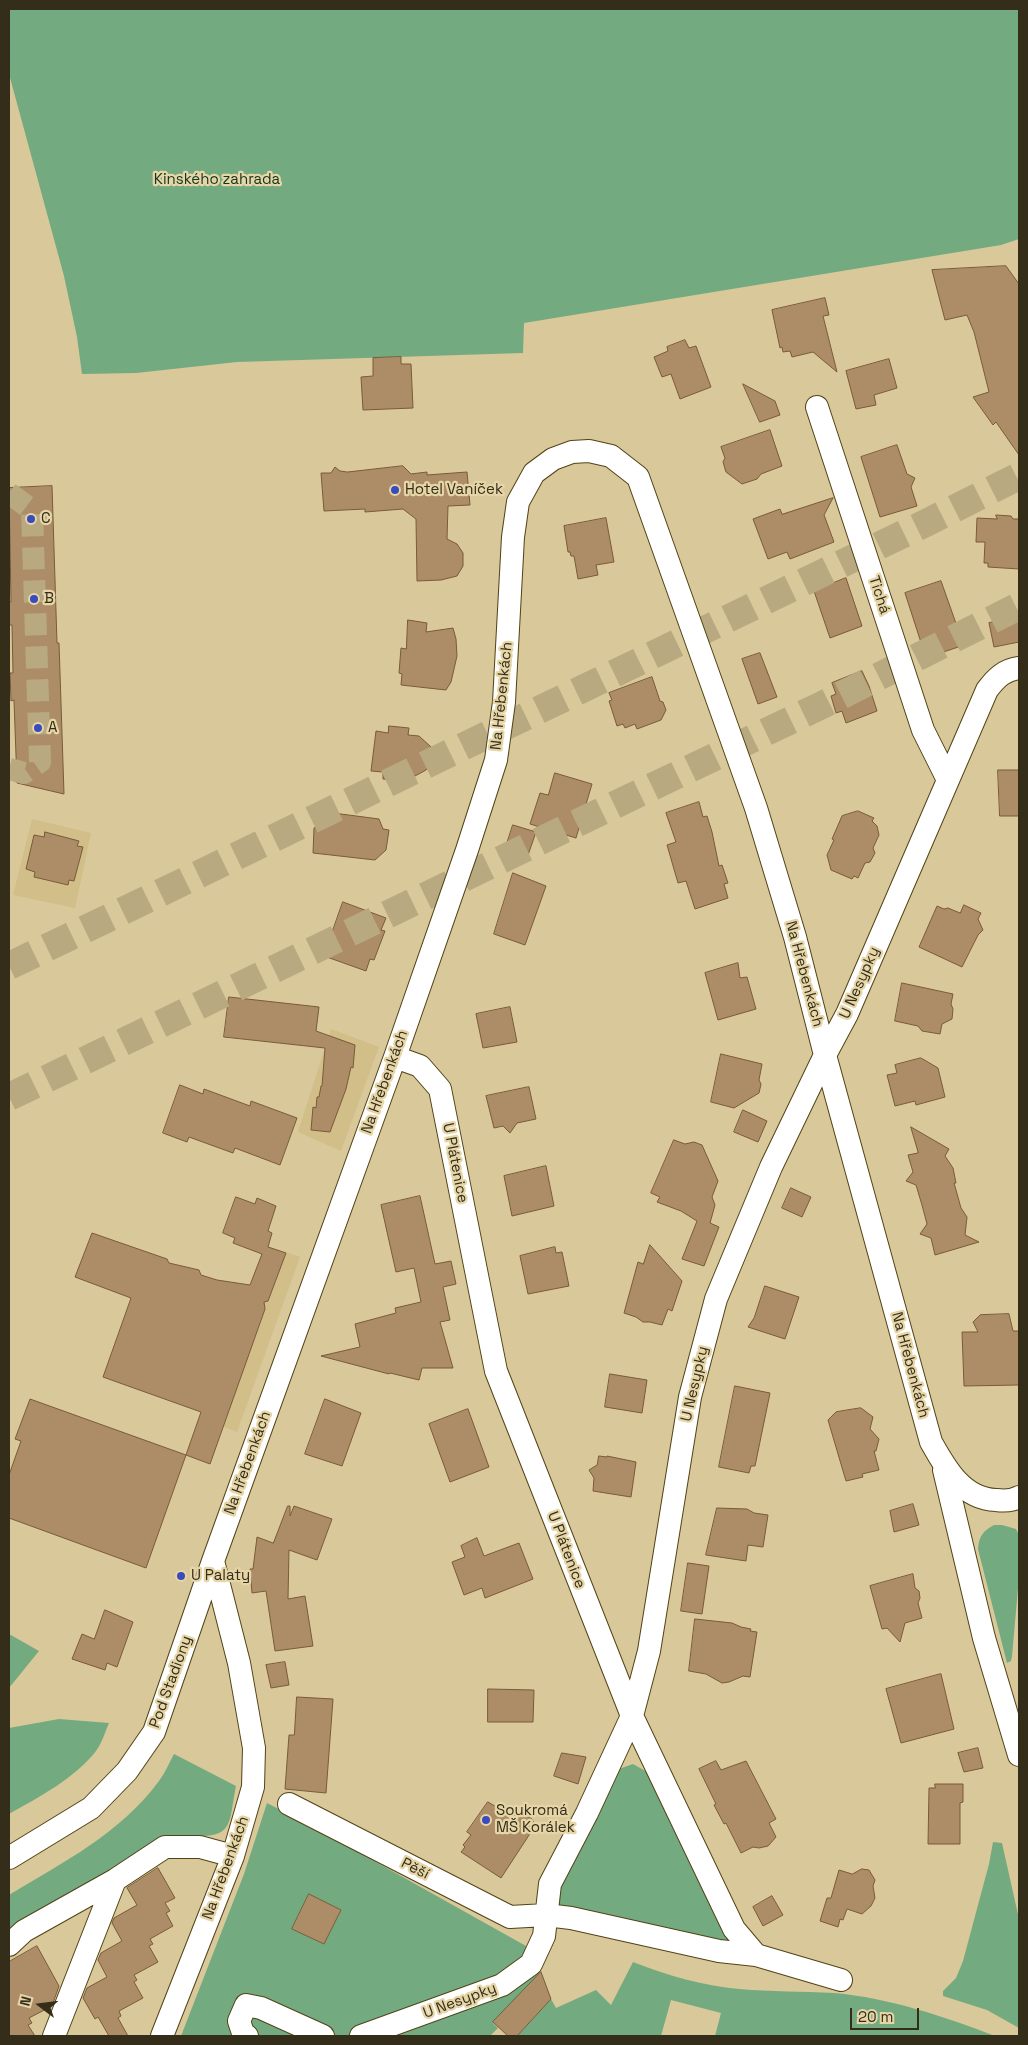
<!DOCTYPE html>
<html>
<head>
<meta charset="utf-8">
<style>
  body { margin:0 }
  #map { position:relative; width:1028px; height:2045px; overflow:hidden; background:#d9c899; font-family:"Space Grotesk",sans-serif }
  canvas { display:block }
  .frame { position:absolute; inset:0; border:10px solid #332d1a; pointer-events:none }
  .north { position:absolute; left:15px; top:1980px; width:50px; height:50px; -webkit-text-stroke:4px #e6d5a6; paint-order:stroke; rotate:285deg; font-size:14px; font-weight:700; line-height:20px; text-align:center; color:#332d1a }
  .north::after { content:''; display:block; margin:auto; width:18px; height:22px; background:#332d1a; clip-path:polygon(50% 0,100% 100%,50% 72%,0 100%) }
  .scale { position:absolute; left:850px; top:2008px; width:69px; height:22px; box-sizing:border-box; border:2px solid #332d1a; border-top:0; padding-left:6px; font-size:15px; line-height:18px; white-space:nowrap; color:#332d1a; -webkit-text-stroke:4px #e6d5a6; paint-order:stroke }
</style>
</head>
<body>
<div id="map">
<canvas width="1028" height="2045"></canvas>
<div class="frame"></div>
<div class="north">N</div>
<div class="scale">20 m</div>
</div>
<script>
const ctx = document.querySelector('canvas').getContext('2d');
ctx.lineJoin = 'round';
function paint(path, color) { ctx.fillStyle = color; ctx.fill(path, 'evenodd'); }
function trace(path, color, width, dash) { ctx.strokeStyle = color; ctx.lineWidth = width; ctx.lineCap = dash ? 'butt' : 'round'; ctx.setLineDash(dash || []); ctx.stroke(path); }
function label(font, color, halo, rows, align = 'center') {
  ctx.font = font + ' "Space Grotesk",sans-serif'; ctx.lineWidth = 4.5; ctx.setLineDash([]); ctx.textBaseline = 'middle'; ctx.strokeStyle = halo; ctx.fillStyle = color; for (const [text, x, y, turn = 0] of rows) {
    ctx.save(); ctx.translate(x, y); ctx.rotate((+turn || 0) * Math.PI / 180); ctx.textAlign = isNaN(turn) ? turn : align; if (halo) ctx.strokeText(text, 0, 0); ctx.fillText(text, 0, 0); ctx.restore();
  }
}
paint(new Path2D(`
  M32,819L91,833L75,908L13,895Z
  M331,1029L379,1047L341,1151L298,1132Z
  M265,1245L300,1257L237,1432L201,1418Z`), '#d1be89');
paint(new Path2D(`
  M9,9H1019V239L1001,245L524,323L523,353L237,362L136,373L82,374L77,337L64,276L9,74Z
  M994,1525H1002L1016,1529L1019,1535V1577L1012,1656L1011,1661L1007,1663L978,1549C979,1536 983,1531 994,1525Z
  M9,1634L39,1651L9,1688Z
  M59,1719L109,1723C105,1732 102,1743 96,1751C74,1779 39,1797 9,1814V1728Z
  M174,1754L236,1786C228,1825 235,1838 189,1836L9,1934V1895C62,1863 121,1833 159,1781C165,1773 169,1763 174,1754Z
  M633,1764L647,1772L732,1944L558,1906L552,1898L619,1769Z
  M267,1803L317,1829L526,1946H534L511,1974L351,2036H181L244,1874ZM309,1894L341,1910L324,1944L292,1929Z
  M993,1842L1002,1843L1019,1919V2028L987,2010L943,1996V1991L956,1978L963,1961L989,1864Z
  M633,1962C666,1975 703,1986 739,1989C771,1992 802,1991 834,1993C889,1998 943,2016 995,2036H715L721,2013L671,2000L661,2036H517L551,1999L556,2008L596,1990L611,2005Z
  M541,1972L493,2023L498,2028L490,2036H382L450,2011Z`), '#73aa80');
const building = new Path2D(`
  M1006,266L1019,284V455L996,422L993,425L973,397L989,392L974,332L967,315L945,320L932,270Z
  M825,298L829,315L823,316L837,372L813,352L792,357L790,351L783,352L782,347L780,348L772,310Z
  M685,340L689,348L696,346L711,387L680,399L671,374L662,377L654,357L668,351L667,347Z
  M401,357V364H411L413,408L363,410L361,377L373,376V358Z
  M889,359L897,388L874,395L876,405L856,409L846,371Z
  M743,384L775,401L780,415L760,422Z
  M770,430L782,466L761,474L757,479L742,484L726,472L723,462L725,458L721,447Z
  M897,445L907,474L915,478L911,487L917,506L880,517L861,457Z
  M403,466L411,474L427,472V475L467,472L470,505L448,506L447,539L457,544L463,553V566L457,576L441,580L417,581L416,519L403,509L365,512V509L324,511L321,473H331L335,467L340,471L347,472Z
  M52,486L57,643H59L64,794L17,783L14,700L11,701L10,673H13L12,625H9V602H11L9,488Z
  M833,498L824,515L834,542L790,559L787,552L768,559L753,519L780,509L782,514Z
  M996,515L1011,516L1013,519H1019V569L988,567V563H984L985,542H976L977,518L997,519Z
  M606,518L614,562L596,565L598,575L578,579L574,556H571L570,552H568L564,526Z
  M846,578L862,626L830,638L814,591Z
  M941,581L958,629L965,628L970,643L926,658L905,593Z
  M1019,618V642L994,647L989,623Z
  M408,620L427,623L426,632L453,628L456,639L457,656L451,682L446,690L401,685L402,674L399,673L401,648L406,649Z
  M760,653L777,697L758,704L742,659Z
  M862,671L869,686L877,711L846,723L842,711L836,713L831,696L836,694L832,683Z
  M652,677L660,701L663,702L666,710L661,720L637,729L635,724L625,728L623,724L617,726L609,701L612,700L609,693Z
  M389,726L409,728L408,735L419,736L431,747L432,762L426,770L415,776L403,775V781L383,779V772L371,771L376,731L388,733Z
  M998,770H1019V816H1000Z
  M555,773L592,784L576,838L530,824L540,793L548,795Z
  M699,802L703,817L707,816L712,832L719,866L722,865L728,883L724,884L728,898L695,909L686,881L678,883L667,845L676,842L666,813Z
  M318,811L379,819L383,829L389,830L386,850L375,860L313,853L314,828L316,827Z
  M858,811L874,818L872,821L877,826L879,835L873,848L875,853L870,862L865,863L858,878L854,876L852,879L831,870L827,855L834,840L832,839L842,816Z
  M513,825L536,832L526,861L504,853Z
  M45,832L79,841L77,846L83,847L74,881L69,880L68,885L34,877L35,872L26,869L34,835L44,837Z
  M513,873L546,886L525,945L494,934Z
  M343,902L386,918L381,930L385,931L374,960L370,959L366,971L324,956Z
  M964,905L981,913L978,919L983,930L978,935L962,967L919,947L937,906L944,909L948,908L960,913Z
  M738,963L740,978L747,977L756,1009L718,1020L705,973Z
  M902,983L953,994L951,1004L953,1009L952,1019L942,1024L940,1034L922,1031L918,1026L895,1021Z
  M229,997L319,1007L316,1031L355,1045L353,1068L351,1067L346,1089L330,1132L311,1130L313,1107L316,1108L317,1097H319L321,1086H322L325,1048L224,1037Z
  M510,1007L517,1042L483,1048L476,1014Z
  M721,1054L762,1064L759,1080L761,1084L759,1093L734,1108L711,1102Z
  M921,1058L938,1068L945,1097L916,1105L915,1101L895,1106L887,1075L897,1073L895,1065Z
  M180,1085L203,1094L204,1089L250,1106L251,1101L297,1118L280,1165L235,1148L233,1153L189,1137L187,1142L163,1133Z
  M529,1087L536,1119L517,1123L510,1133L503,1126L494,1128L486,1096Z
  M743,1110L767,1121L758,1142L734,1132Z
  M911,1127L949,1149L945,1156L953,1168L956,1183H954L961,1208L967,1217L965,1235L979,1242L935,1255L931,1238L920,1234L927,1224L922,1205L916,1185L906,1181L913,1172L908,1155L918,1153Z
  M674,1140L685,1144L694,1142L702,1145L718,1181L712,1197L715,1205L710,1223L719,1227L704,1266L682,1259L697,1221L681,1211L657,1202L660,1197L651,1193Z
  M546,1166L554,1206L512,1216L504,1176Z
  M791,1188L811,1197L802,1217L782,1208Z
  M420,1196L435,1264L451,1261L456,1284L443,1287L450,1320L440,1322L453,1368H422L419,1380L390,1373L389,1374L321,1356L360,1347L355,1324L396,1313L395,1308L421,1302L414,1268L396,1272L381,1205Z
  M236,1197L255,1204L257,1198L276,1206L268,1231L272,1233L268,1247L286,1253L268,1301L264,1302L265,1309L210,1464L186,1455L146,1568L9,1518V1475L21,1441L15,1439L30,1399L186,1455L201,1412L103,1377L131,1298L75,1277L92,1233L167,1259L169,1263L199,1270L201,1275L217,1280L250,1285L262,1254L233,1243L235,1238L223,1233Z
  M650,1245L682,1281L672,1311L668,1309L662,1325L650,1322H643L636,1317L624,1313L638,1262L643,1264Z
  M555,1247L556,1253L562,1252L569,1286L528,1294L520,1256Z
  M765,1286L799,1297L785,1339L748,1327L754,1318Z
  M1009,1314L1013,1331H1019V1385L964,1386L962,1332H978L973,1322L980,1315Z
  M610,1374L647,1380L642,1413L605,1407Z
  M735,1386L770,1393L755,1466H751L749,1473L719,1467Z
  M325,1399L361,1413L342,1466L305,1454Z
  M861,1408L873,1417L870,1429L879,1439L876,1451H874L879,1470L862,1474L863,1477L846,1481L828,1420L836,1412Z
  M468,1409L489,1467L450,1482L429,1424Z
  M599,1456L607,1457V1456L636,1462L631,1497L593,1491L594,1478L589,1470L597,1465Z
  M913,1504L919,1525L894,1532L890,1511Z
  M288,1506H290V1516L294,1506L332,1519L317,1560L289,1550L288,1599L305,1596L313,1646L275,1651L266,1591L252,1593L250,1569H253L257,1537L273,1543Z
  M717,1508L747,1509L754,1513L768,1515L763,1547L748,1545L746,1561L706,1555Z
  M477,1538L484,1556L519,1543L533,1579L485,1598L482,1588L464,1595L452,1562L465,1557L461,1546Z
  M688,1563L709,1566L702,1614L681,1611Z
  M913,1574L915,1588L919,1591L920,1598L918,1603L922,1618L905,1623L900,1642L887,1628L882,1629L870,1586Z
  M105,1610L133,1622L117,1667L107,1663L105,1670L72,1659L82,1634L94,1639Z
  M695,1619L732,1623L741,1627L751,1629L750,1631L757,1632L750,1677L743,1676L729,1682L722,1683L706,1674L689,1671Z
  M285,1662L289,1685L271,1688L266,1665Z
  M941,1674L954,1729L901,1743L886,1689Z
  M488,1689L534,1690L533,1722H488Z
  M297,1697L333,1699L326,1793L285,1789L289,1735H294Z
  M978,1748L983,1768L964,1772L958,1753Z
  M562,1753L586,1757L578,1784L554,1776Z
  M716,1761L721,1770L746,1761L776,1819L769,1823L776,1837L768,1846L759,1848L753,1847L741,1853L726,1823L724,1824L714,1805L716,1804L699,1769Z
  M935,1784H963V1802L960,1803V1844H928L929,1788H935Z
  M488,1802L510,1815H526L532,1819L535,1826L501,1878L461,1852L465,1847L463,1845L471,1835L467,1832Z
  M158,1868L175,1898L165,1903L170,1911L166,1913L173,1926L150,1939L153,1944L149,1946L158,1962L134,1975L137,1980L134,1982L143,1998L119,2011L121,2016L118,2018L128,2036H109L98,2017L95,2019L83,1998L87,1988L107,1977L98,1960L101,1953L122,1941L112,1923L114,1918L137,1905L127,1888Z
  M862,1869L869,1870L875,1880L873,1886L875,1898L871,1906L862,1914L847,1909L843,1920L840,1919L838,1927L820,1921L827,1898H831L839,1870L852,1874Z
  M309,1894L341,1910L324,1944L292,1929Z
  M772,1896L783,1915L763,1926L753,1907Z
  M37,1946L59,1986L52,2006L29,2018L32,2023L28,2025L35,2036H9V1962Z
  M541,1972L551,1999L517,2036H508L493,2022Z`);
paint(building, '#ad8d67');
trace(building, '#795b37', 1);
trace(new Path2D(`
  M9,493L32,510L40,762L24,773L9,769`), '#b8a980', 22, [22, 11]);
trace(new Path2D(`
  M9,966L928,522L1019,476
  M9,1097L820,706L1019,606`), '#b8a980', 28, [28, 14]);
const minor = new Path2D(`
  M817,407L923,730L948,780
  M395,1057L420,1066L440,1089L496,1371L632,1716L734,1929L756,1955L841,1980
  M944,1470L984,1638L1019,1755
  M289,1804L510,1917L546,1915L571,1918L719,1951L756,1955
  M9,1858L91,1808L127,1771L154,1732L213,1561L395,1057L467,850L496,760L504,702L513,537L518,502L534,473L553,459L572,452L589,451L611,456L638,477L756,808L795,937L825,1055L931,1442C946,1469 963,1499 996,1500C1004,1501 1012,1501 1019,1497
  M9,1945L24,1931L115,1880L165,1847H200L233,1856
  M54,2036L115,1880
  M162,2036L233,1856L253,1787L254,1748L239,1663L213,1561
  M247,2036L243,2033L239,2021L246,2005L261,2008L323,2036
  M361,2036L502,1985L531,1964L544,1936L550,1884L587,1813L632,1716L649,1651L690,1397L716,1299L771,1167L825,1055L847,1014L987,690C996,678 1004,670 1019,668`);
trace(minor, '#524316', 24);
trace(minor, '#fff', 22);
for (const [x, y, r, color] of [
  [395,490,5,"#394bbd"],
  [31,519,5,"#394bbd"],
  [34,599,5,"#394bbd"],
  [38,728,5,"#394bbd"],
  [181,1576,5,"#394bbd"],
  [486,1820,5,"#394bbd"]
]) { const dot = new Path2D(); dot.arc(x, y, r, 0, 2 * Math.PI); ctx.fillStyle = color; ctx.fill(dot); trace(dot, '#e6d5a6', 2); }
label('15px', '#12351d', '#e6d5a6', [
  ["Kinského zahrada",217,180]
]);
label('15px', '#332d1a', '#e6d5a6', [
  ["Hotel Vaníček",405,490],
  ["C",41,519],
  ["B",44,599],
  ["A",48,728],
  ["U Palaty",191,1576],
  ["Soukromá",496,1811],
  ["MŠ Korálek",496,1828]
], 'left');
label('15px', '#332d1a', '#e6d5a6', [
  ["Tichá",879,595,72],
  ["Na Hřebenkách",502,696,-84],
  ["Na Hřebenkách",804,974,75],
  ["U Nesypky",860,983,-66],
  ["Na Hřebenkách",385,1082,-70],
  ["U Plátenice",455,1163,79],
  ["Na Hřebenkách",910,1365,75],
  ["U Nesypky",695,1384,-77],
  ["Na Hřebenkách",248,1463,-70],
  ["U Plátenice",566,1550,69],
  ["Pod Stadiony",171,1682,-70],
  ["Na Hřebenkách",226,1868,-70],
  ["Pěší",415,1869,27],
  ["U Nesypky",460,2001,-20]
]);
</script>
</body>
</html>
